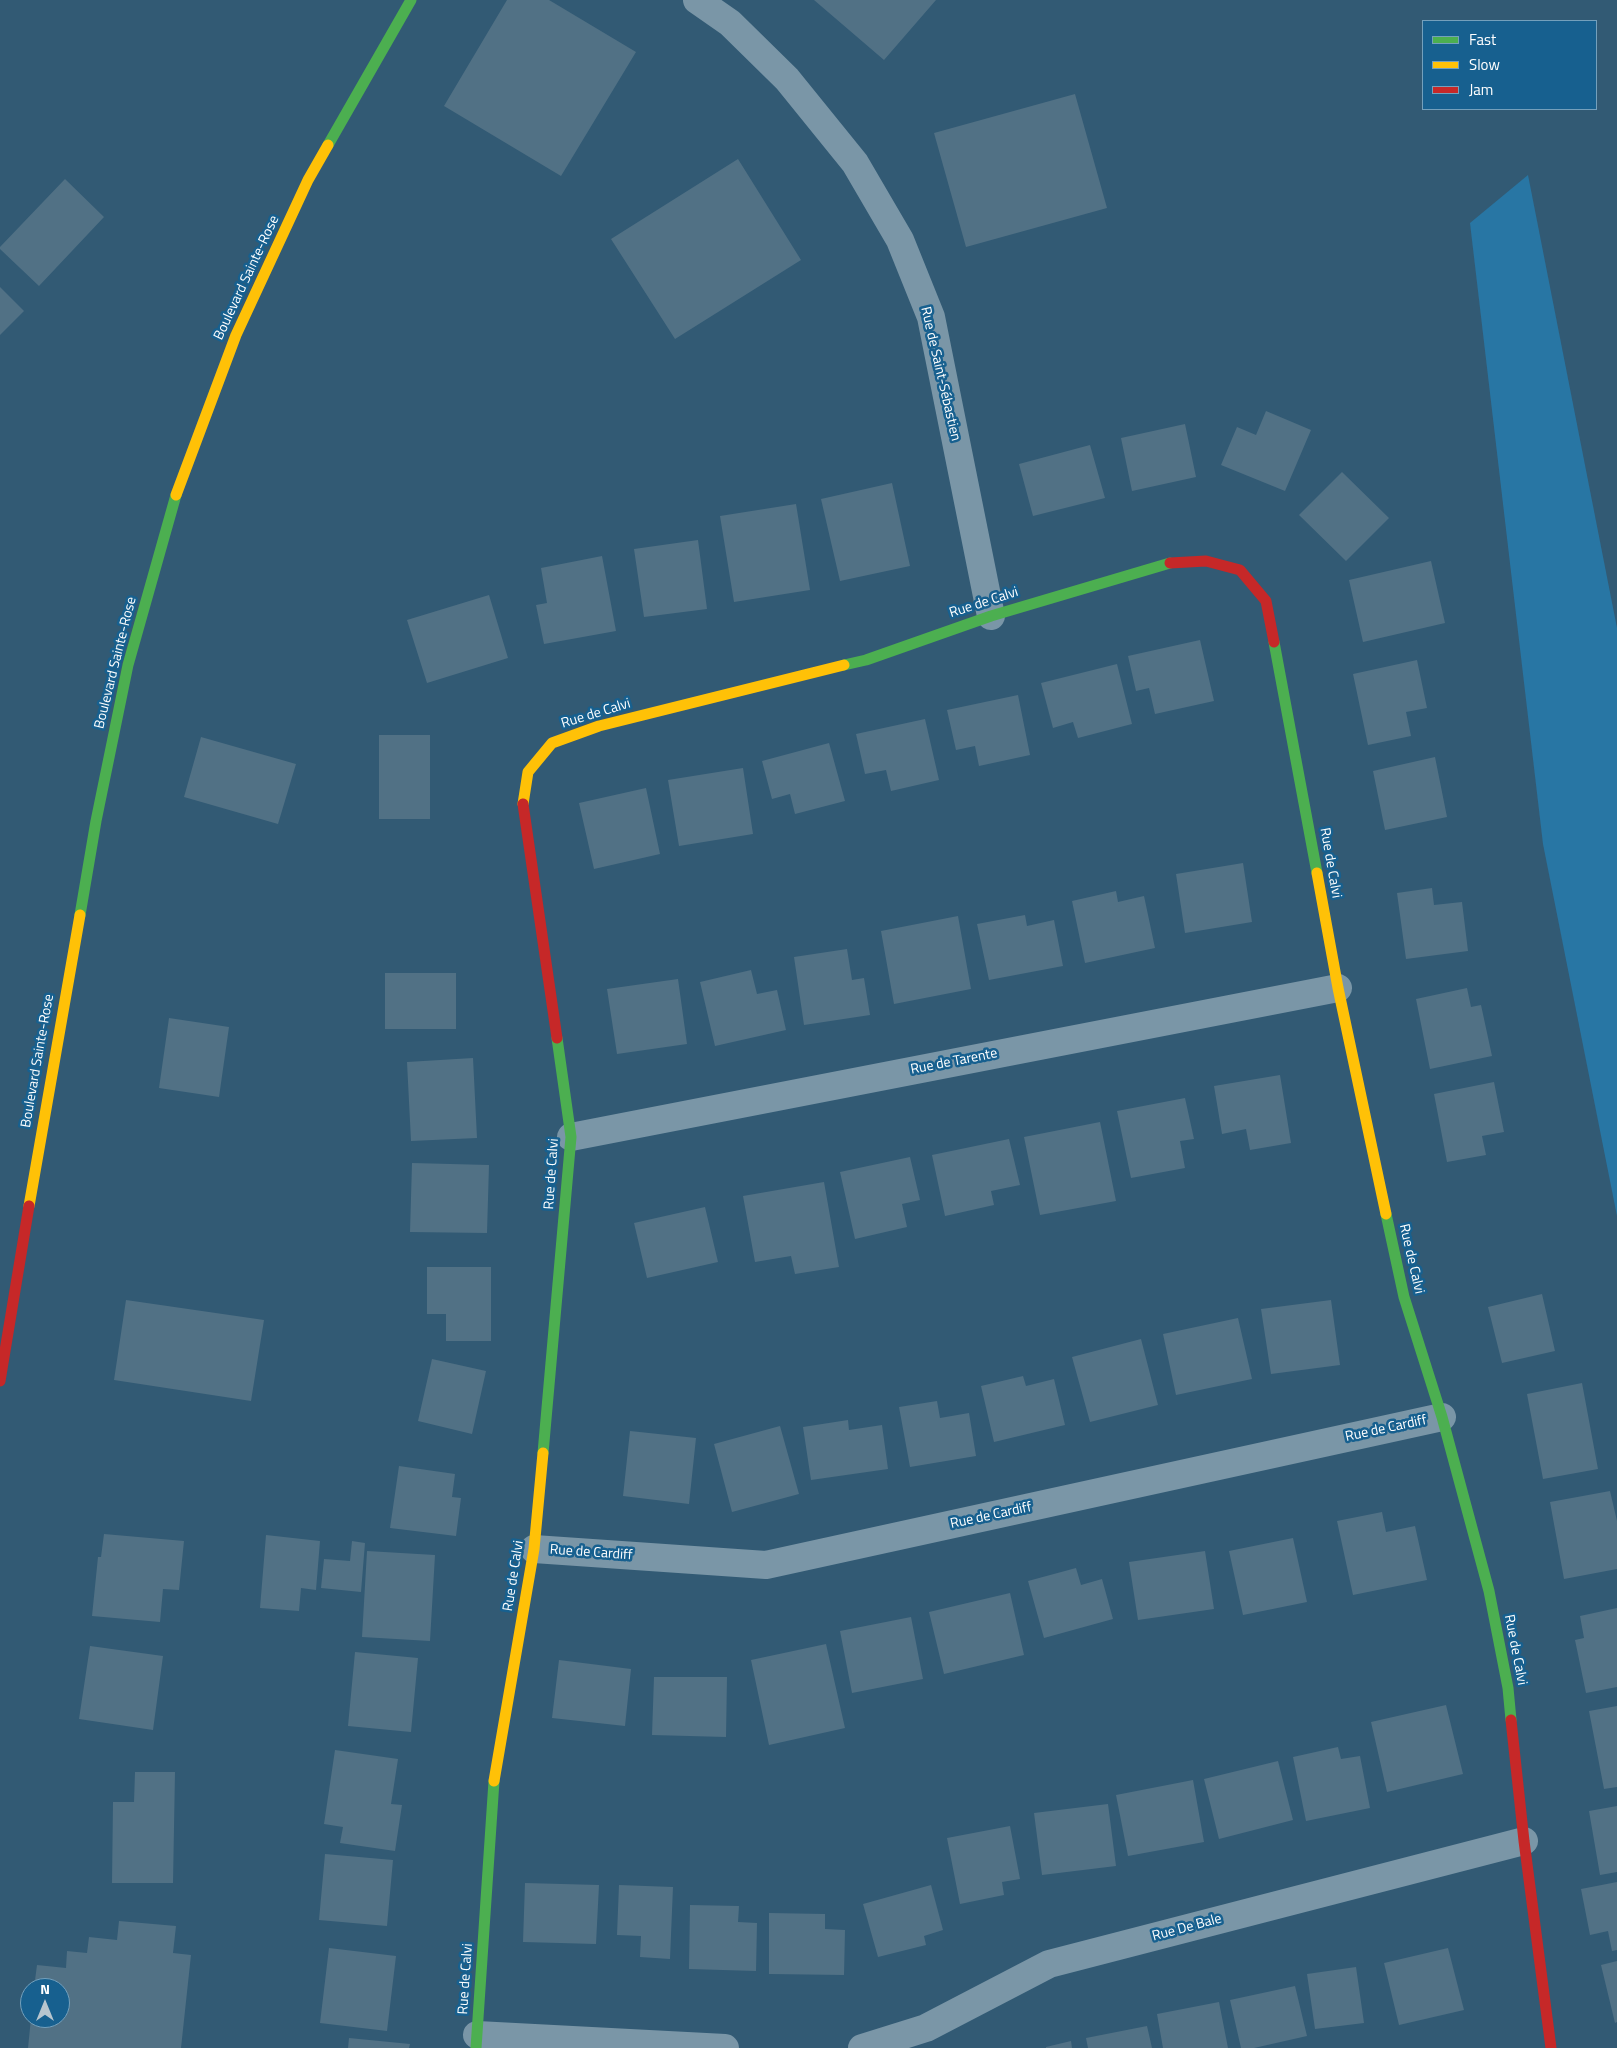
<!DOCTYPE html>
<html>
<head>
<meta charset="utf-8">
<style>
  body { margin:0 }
  #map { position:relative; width:1617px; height:2048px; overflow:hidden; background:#325a74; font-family:"Titillium Web",sans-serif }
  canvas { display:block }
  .legend { position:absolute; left:1422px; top:20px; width:175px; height:90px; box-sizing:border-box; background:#17608f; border:1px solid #74a0bc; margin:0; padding:6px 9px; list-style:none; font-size:15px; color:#fff }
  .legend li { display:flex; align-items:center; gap:10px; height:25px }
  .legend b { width:25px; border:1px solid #74a0bc }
  .north { position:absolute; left:20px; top:1978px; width:50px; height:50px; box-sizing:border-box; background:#17608f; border:1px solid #74a0bc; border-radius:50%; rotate:0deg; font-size:14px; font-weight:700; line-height:20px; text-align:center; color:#fff }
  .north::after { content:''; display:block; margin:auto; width:18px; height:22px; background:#b7c5ce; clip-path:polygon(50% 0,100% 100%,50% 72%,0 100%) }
</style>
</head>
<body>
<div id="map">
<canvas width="1617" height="2048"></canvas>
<ul class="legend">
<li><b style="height:6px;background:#4caf50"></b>Fast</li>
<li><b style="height:6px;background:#ffc107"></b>Slow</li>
<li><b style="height:6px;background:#c62828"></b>Jam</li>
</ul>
<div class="north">N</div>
</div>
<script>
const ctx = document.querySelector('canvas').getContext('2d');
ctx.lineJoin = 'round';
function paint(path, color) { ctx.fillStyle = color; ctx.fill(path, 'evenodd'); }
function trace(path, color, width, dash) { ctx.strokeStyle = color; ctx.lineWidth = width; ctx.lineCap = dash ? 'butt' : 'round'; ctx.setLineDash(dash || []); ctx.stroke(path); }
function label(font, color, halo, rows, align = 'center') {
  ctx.font = font + ' "Titillium Web",sans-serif'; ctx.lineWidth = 5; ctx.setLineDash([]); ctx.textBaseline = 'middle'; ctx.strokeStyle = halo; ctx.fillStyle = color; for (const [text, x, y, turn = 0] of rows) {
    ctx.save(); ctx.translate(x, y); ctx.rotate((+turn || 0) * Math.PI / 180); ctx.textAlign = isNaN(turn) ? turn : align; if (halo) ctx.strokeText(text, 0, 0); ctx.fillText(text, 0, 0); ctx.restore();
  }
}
paint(new Path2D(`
  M1528,175L1617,628V1216L1543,844L1470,223Z`), '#2876a4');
paint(new Path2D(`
  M507,0H549L636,52L561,176L444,106Z
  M814,0H936L884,60Z
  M1075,94L1107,208L966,247L934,133Z
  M738,159L801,260L675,339L611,239Z
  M65,179L104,217L39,286L0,249V247Z
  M0,287L24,311L0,335Z
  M1266,411L1311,430L1285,491L1221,465L1237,427L1256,435Z
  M1185,424L1196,477L1132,491L1121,438Z
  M1090,445L1105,498L1033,516L1019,464Z
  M1342,472L1389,518L1346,561L1299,515Z
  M892,483L910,566L840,581L821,499Z
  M796,504L810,590L734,602L720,516Z
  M698,540L707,609L644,617L634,549Z
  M602,556L616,631L544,644L536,605L547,603L541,568Z
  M1431,561L1445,623L1363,642L1349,580Z
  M489,595L508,658L427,683L407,620Z
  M1200,640L1214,701L1155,714L1149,688L1136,691L1128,656Z
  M1417,660L1427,708L1406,712L1411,736L1368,745L1353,674Z
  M1117,664L1132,724L1078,738L1073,722L1053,728L1041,683Z
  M1018,695L1030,755L979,766L975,746L956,750L947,710Z
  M925,719L939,780L891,791L886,770L865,774L856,734Z
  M379,735H430V819H379Z
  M201,737L296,764L278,824L184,797Z
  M829,743L845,801L795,814L790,794L772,799L762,761Z
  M1435,757L1447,817L1385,830L1373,771Z
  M743,768L753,834L679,846L668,780Z
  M646,788L660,854L594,869L579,803Z
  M1243,863L1252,922L1185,933L1176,874Z
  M1432,888L1434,905L1462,902L1468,951L1406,959L1397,893Z
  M1116,891L1118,902L1144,896L1155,948L1085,963L1072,901Z
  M1025,915L1027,926L1054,920L1063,966L989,980L977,924Z
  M958,916L971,989L894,1004L881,931Z
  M847,949L852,980L864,978L870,1015L804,1025L794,957Z
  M751,970L757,994L777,990L786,1030L715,1046L700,982Z
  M385,973H456V1029H385Z
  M678,979L687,1044L617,1054L607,989Z
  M1467,988L1471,1007L1481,1005L1492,1056L1430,1069L1416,999Z
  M169,1018L229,1027L219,1097L159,1088Z
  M473,1058L477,1138L411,1141L407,1062Z
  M1280,1075L1291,1143L1250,1150L1246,1129L1222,1134L1214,1086Z
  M1494,1082L1504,1132L1482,1136L1486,1155L1447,1162L1434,1094Z
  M1185,1098L1194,1139L1180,1141L1185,1168L1131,1178L1117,1111Z
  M1100,1122L1116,1201L1040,1215L1024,1137Z
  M1009,1139L1020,1185L991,1191L994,1205L945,1216L932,1155Z
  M910,1157L920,1200L902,1204L907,1227L855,1239L840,1172Z
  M412,1163L489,1165L487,1233L410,1232Z
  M824,1182L839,1267L795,1274L791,1256L755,1262L743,1196Z
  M705,1207L718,1262L647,1278L634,1223Z
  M427,1267H491V1341H446V1314H427Z
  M1542,1294L1555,1351L1502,1363L1488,1307Z
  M126,1300L264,1320L251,1401L114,1380Z
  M1331,1300L1340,1365L1271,1374L1261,1309Z
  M1238,1318L1252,1379L1176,1395L1163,1334Z
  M1141,1339L1158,1405L1090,1422L1072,1357Z
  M432,1359L486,1371L472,1434L418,1421Z
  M1023,1376L1026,1386L1054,1379L1065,1425L994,1442L981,1386Z
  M1582,1383L1598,1469L1543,1479L1527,1394Z
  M937,1401L940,1418L969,1413L976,1456L910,1467L899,1407Z
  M848,1420L849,1430L882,1425L888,1469L811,1480L803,1427Z
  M780,1426L799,1494L732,1512L714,1444Z
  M630,1431L696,1438L689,1504L623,1496Z
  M399,1466L455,1474L452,1497L461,1498L456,1536L390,1528Z
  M1610,1491L1617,1521V1569L1564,1579L1550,1502Z
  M1382,1512L1386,1532L1415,1526L1427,1580L1353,1595L1337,1521Z
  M104,1534L184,1541L179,1590L163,1589L160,1622L92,1616L98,1557H101Z
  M266,1535L320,1541L316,1590L301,1588L299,1611L260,1608Z
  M1293,1538L1307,1602L1243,1615L1229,1551Z
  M352,1541L365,1543L361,1592L321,1588L324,1559L350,1561Z
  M367,1551L435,1555L430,1641L362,1637Z
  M1205,1551L1214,1609L1138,1620L1129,1562Z
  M1076,1568L1081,1585L1102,1579L1113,1619L1044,1638L1028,1581Z
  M1010,1593L1024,1655L944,1674L929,1612Z
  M1617,1608V1687L1586,1693L1575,1640L1584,1638L1580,1616Z
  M911,1617L923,1679L852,1693L840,1631Z
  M826,1644L845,1728L769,1745L751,1660Z
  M90,1646L163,1656L153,1730L79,1719Z
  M355,1652L418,1658L411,1732L348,1726Z
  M559,1660L631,1669L625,1726L552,1718Z
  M654,1677H727L726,1737L652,1735Z
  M1446,1705L1463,1774L1387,1792L1371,1722Z
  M1617,1706V1787L1604,1789L1589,1711Z
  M1338,1747L1341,1759L1360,1756L1370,1808L1306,1821L1293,1757Z
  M335,1750L398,1759L391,1804L402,1805L395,1851L340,1843L343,1827L324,1824Z
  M1278,1761L1293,1820L1219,1839L1204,1779Z
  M135,1772H175L173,1883H112L113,1802H134Z
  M1193,1780L1204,1842L1128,1856L1116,1795Z
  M1108,1804L1116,1866L1042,1875L1034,1813Z
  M1617,1806V1872L1600,1875L1589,1811Z
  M1010,1826L1020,1879L1002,1882L1004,1895L960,1904L947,1838Z
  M325,1854L393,1860L387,1926L319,1920Z
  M1617,1882V1950L1612,1951L1608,1931L1590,1935L1581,1889Z
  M525,1883L599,1885L596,1944L523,1942Z
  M619,1885L673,1887L670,1959L640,1957L641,1936L617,1935Z
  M931,1885L943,1930L924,1936L926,1945L878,1957L863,1904Z
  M690,1905L739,1906L738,1922L757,1923L756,1971L689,1969Z
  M769,1913L825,1914V1929L845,1930L844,1975L769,1974Z
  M119,1921L176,1926L173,1953L191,1955L181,2048H28L31,2018H60V1988H34L37,1965L66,1968L67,1951L87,1953L89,1937L117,1940Z
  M329,1948L396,1956L387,2031L320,2023Z
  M1448,1948L1464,2010L1399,2025L1384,1963Z
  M1617,1961V2022L1615,2023L1601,1965Z
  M1356,1967L1364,2023L1315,2029L1307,1974Z
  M1295,1986L1307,2036L1254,2048H1241L1230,2000Z
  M1219,2002L1228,2048H1163L1157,2014Z
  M1147,2026L1152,2048H1088L1086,2038Z
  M349,2038L410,2044L409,2048H348Z
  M1071,2041L1072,2048H1046V2047Z`), '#517185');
trace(new Path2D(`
  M697,0L730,23L787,79L855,163L900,240L931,317L991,616
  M571,1137L1338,988
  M534,1549L766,1565L1442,1417
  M477,2035L725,2048
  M862,2048L926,2028L1049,1964L1524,1841`), '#7a96a7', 28);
trace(new Path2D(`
  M328,145L411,0
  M1274,642L1317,873
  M844,665L866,660L991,616L1170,563
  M80,915L96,821L128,665L176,495
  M1386,1214L1404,1297L1442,1417L1489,1591L1508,1688L1511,1720
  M543,1453L571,1137L557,1038
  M476,2048L494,1781`), '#4caf50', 11);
trace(new Path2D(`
  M176,495L236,335L308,180L328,145
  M523,804L528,772L552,743L599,726L844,665
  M1317,873L1338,988L1386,1214
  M29,1206L80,915
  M494,1781L534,1549L543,1453`), '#ffc107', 11);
trace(new Path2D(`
  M1170,563L1206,561L1240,570L1266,601L1274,642
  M523,804L557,1038
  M0,1381L29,1206
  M1511,1720L1524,1841L1551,2048`), '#c62828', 11);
label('14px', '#fff', '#17608f', [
  ["Boulevard Sainte-Rose",247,278,-65],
  ["Rue de Saint-Sébastien",940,374,77],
  ["Rue de Calvi",984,603,-18],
  ["Boulevard Sainte-Rose",116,663,-76],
  ["Rue de Calvi",596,714,-17],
  ["Rue de Calvi",1330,863,80],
  ["Boulevard Sainte-Rose",38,1061,-80],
  ["Rue de Tarente",954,1062,-11],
  ["Rue de Calvi",552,1174,-86],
  ["Rue de Calvi",1411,1259,77],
  ["Rue de Cardiff",1386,1429,-12],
  ["Rue de Cardiff",991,1516,-12],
  ["Rue de Cardiff",591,1553,4],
  ["Rue de Calvi",514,1576,-81],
  ["Rue de Calvi",1515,1650,79],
  ["Rue De Bale",1187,1928,-15],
  ["Rue de Calvi",466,1979,-86]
]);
</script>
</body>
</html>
